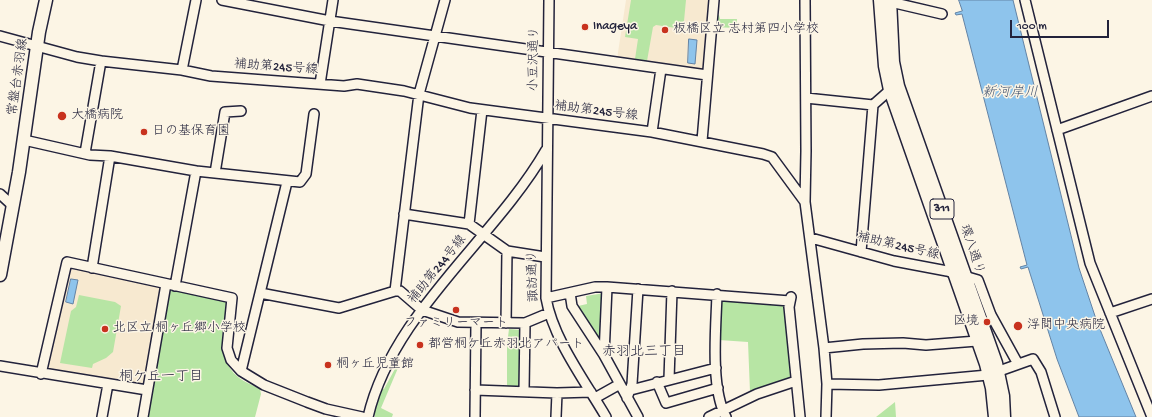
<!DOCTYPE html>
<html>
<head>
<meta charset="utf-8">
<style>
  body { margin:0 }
  #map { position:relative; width:1152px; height:417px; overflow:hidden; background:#fcf5e5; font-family:"Gochi Hand",sans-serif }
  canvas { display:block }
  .scale { position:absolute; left:1010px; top:20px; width:99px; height:18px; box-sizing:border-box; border:2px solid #22223b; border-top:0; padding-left:5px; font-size:12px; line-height:14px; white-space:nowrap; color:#22223b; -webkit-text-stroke:3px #fcf5e5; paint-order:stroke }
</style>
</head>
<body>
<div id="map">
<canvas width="1152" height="417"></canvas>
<div class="scale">100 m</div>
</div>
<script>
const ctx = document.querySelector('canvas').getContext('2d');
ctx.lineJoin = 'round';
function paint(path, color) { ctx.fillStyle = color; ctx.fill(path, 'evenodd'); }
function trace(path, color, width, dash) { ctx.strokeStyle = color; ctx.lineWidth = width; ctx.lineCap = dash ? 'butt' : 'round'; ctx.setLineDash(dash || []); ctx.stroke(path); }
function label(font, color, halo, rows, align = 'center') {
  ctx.font = font + ' "Gochi Hand","Klee One",sans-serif'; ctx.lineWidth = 3; ctx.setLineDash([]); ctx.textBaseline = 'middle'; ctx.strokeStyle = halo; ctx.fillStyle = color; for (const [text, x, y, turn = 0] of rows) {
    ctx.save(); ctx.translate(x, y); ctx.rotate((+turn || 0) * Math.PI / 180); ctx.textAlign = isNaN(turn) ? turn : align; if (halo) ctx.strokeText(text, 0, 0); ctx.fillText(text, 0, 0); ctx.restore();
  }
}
paint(new Path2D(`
  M626,0H710L704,70L701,72L617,59Z
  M69,265L162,286L145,382L142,384L50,369L46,366Z`), '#f7e9d0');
paint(new Path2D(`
  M631,0H686L684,21L676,28L656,25L653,27L647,61L635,59L638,39L625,37Z
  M714,15H719L720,19H737L736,28L713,27Z
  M170,289L226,300L228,303C223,328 215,357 238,377C244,382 253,385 260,389L261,394L255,417H146Z
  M605,293L602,340H600L578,306L587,304L586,296Z
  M79,295L115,302L121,306L113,352L106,358L93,364L92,368L60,363L71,311L76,307Z
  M724,298L786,304L792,377L750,392L748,342L719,340L721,301Z
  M509,329L520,330L521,387L519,389L509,388L507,385V345Z
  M396,367L398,368L381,408L393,414L392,417H375L374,414L382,388L384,389Z
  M895,402L896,417H876Z`), '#b7e5a4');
const water = new Path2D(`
  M959,0H1013L1079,268L1097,322L1136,417H1079L1057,359L1028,267L1021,269L1020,267L1027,265L962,14L956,15L955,13L962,11Z
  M689,39L697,40L695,64L688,63Z
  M71,279L78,280L73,304L66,302Z`);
paint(water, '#8ec4ec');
trace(water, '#6383a5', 1);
const minor = new Path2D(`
  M222,0L330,21L707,75
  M549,0L546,298C553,339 585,381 606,417
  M805,0L806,151L805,202L824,348L827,384L826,417
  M888,0L895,3L942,14
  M1025,0L1090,263L1152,417
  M0,36L77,57L101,61L182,70L211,76L344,86L357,84L404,91L470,108L652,132L763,154L772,157L805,202
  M182,70L196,0
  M320,84L333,0
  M806,98L873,105
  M1057,130L1152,96
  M652,132L661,69
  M24,140L90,155L110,156L196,171L300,182L306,174L314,114
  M702,141L714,0
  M85,153L101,61
  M215,173L225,112L241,111
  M0,194L12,205
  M404,214L469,224L507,251L545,257
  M469,224L482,110
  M811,238L894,261L947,271L978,280L991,315L1018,364
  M861,252L873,105L890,90
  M92,268L110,156
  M175,286L196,171
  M395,291L419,94L445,0
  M260,293L339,308L395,291H400L422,310L458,322L525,323L549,313
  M570,293L572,306L604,355L638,417
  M717,294C716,328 710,387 726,417
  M791,297L789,307L800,417
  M546,298L595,287H607L790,301
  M1110,313L1152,299
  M506,323L507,251
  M824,348L863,344L903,343L926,345L977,341
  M604,355L607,287
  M0,366L147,390
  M241,371L287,182
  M41,374L67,262L232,298L227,348L231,360L241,371L264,385L307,402L326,409L362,417
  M669,379L672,291
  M657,382L666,403L718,388
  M827,384L879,385L988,375L1033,359L1041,372L1055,417
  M475,390L557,393L591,392
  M524,391L525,323
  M627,391L716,368
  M595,398L620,384
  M627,398L632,384L638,289
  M102,417L108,384
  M143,417L166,284
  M368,417C392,313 494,240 546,150
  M475,417L476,323
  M556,417L557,393
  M709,417L757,394L796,381`);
const major = new Path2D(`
  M880,0L885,66L890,90L986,364L992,388L995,417
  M890,0L893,62L898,86L996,363L1003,396L1004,417
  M0,275L19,172L39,32L46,0`);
trace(minor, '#22223b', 12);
trace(major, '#22223b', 15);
trace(minor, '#fcf5e5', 9);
trace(major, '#fcf5e5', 12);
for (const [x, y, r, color] of [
  [585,27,4,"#c8321e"],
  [665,30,4,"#c8321e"],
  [62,116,5,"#c8321e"],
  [144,132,4,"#c8321e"],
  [456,310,4,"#c8321e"],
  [987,322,4,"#c8321e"],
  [1018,326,5,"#c8321e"],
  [105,329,4,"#c8321e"],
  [420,345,4,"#c8321e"],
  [328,365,4,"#c8321e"]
]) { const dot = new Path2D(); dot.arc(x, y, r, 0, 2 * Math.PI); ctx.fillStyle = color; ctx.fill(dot); trace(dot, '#fcf5e5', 1.5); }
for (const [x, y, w] of [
  [942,209,24]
]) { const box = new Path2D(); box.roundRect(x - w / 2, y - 10, w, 20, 3); ctx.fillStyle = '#fcf5e5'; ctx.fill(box); trace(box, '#22223b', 1); }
label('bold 12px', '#22223b', null, [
  ["311",942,209]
]);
label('13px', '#22223b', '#fcf5e5', [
  ["Inageya",593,27],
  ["板橋区立 志村第四小学校",673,30],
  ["大橋病院",71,116],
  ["日の基保育園",152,132],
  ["区境",979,322,"right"],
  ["ファミリーマート",456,324,"center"],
  ["浮間中央病院",1027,326],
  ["北区立 桐ヶ丘郷小学校",113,329],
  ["都営桐ケ丘赤羽北アパート",428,345],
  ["桐ヶ丘児童館",336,365]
], 'left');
label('13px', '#22223b', '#fcf5e5', [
  ["小豆沢通り",535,59,-89],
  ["補助第245号線",276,68,4],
  ["常盤台赤羽線",19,77,-82],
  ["補助第245号線",596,112,7],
  ["補助第245号線",898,247,13],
  ["環八通り",971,250,71],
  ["補助第244号線",438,270,-51],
  ["諏訪通り",534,276,-92]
]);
label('italic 14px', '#425370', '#fcf5e5', [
  ["新河岸川",1010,94]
]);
label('14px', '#22223b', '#fcf5e5', [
  ["赤羽北三丁目",644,353],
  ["桐ケ丘一丁目",161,378]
]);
</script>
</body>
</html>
